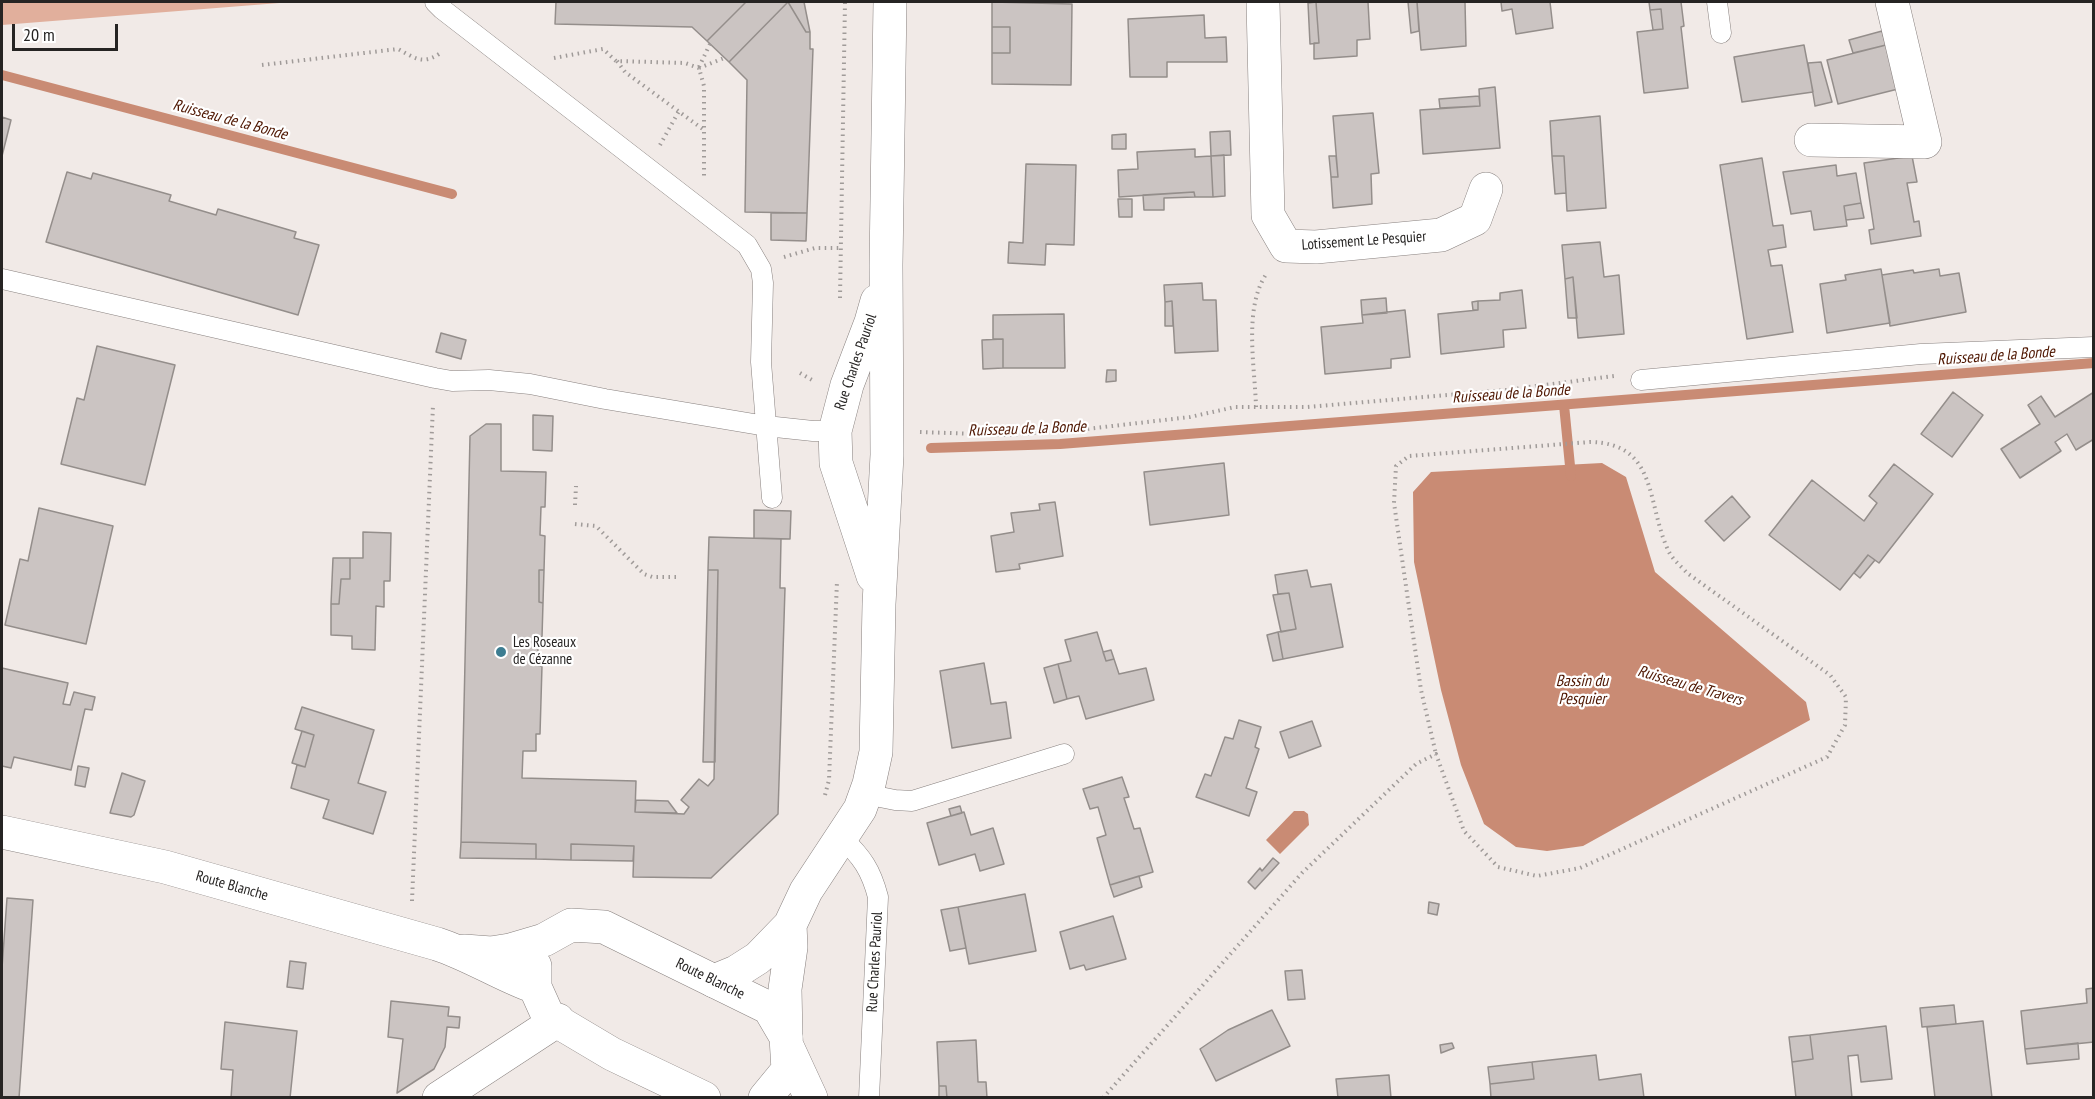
<!DOCTYPE html>
<html>
<head>
<meta charset="utf-8">
<style>
  body { margin:0 }
  #map { position:relative; width:2095px; height:1099px; overflow:hidden; background:#f1eae7; font-family:"PT Sans Narrow",sans-serif }
  canvas { display:block }
  .frame { position:absolute; inset:0; border:3px solid #262423; pointer-events:none }
  .scale { position:absolute; left:12px; top:24px; width:106px; height:27px; box-sizing:border-box; border:3px solid #262423; border-top:0; padding-left:8px; font-size:18px; line-height:21px; white-space:nowrap; color:#262423; -webkit-text-stroke:4px #fff; paint-order:stroke }
</style>
</head>
<body>
<div id="map">
<canvas width="2095" height="1099"></canvas>
<div class="frame"></div>
<div class="scale">20 m</div>
</div>
<script>
const ctx = document.querySelector('canvas').getContext('2d');
ctx.lineJoin = 'round';
function paint(path, color) { ctx.fillStyle = color; ctx.fill(path, 'evenodd'); }
function trace(path, color, width, dash) { ctx.strokeStyle = color; ctx.lineWidth = width; ctx.lineCap = dash ? 'butt' : 'round'; ctx.setLineDash(dash || []); ctx.stroke(path); }
function label(font, color, halo, rows, align = 'center') {
  ctx.font = font + ' "PT Sans Narrow",sans-serif'; ctx.lineWidth = 4.5; ctx.setLineDash([]); ctx.textBaseline = 'middle'; ctx.strokeStyle = halo; ctx.fillStyle = color; for (const [text, x, y, turn = 0] of rows) {
    ctx.save(); ctx.translate(x, y); ctx.rotate((+turn || 0) * Math.PI / 180); ctx.textAlign = isNaN(turn) ? turn : align; if (halo) ctx.strokeText(text, 0, 0); ctx.fillText(text, 0, 0); ctx.restore();
  }
}
paint(new Path2D(`
  M2,2H292L2,25Z`), '#e1af9c');
paint(new Path2D(`
  M1602,463L1626,477L1655,572L1806,702L1810,720L1583,846L1547,851L1516,847L1484,824L1461,765L1441,690L1414,562L1413,492L1431,472Z
  M1294,811H1304L1308,814L1309,825L1280,854L1266,840Z`), '#c98b74');
trace(new Path2D(`
  M2,75L452,194
  M1564,405L1571,476
  M931,448L1060,444L2094,363`), '#c98b74', 10);
const building = new Path2D(`
  M556,2H746L707,41L692,27L555,24Z
  M746,2H788L729,62L707,41Z
  M788,2L806,32H810V49H813L807,213L745,212L747,80L729,62Z
  M788,2H804L810,32H806Z
  M992,2L1072,4L1071,85L992,84V53H1010V27H992Z
  M1316,2L1319,43L1310,44L1308,3Z
  M1316,2H1368L1370,39L1357,40V56L1314,59V43H1319Z
  M1408,2H1417L1419,31L1411,33Z
  M1417,2H1465L1466,46L1421,50Z
  M1501,2H1550L1553,28L1516,34L1512,9L1502,11Z
  M1649,2H1681L1684,26L1681,27L1688,88L1644,93L1637,32L1663,29L1661,9L1650,10Z
  M1661,9L1663,29L1653,30L1650,10Z
  M1204,15L1205,38L1226,37L1227,62H1167V77H1130L1128,19Z
  M992,27H1010V53H992Z
  M1882,31L1886,45L1853,53L1849,40Z
  M1804,45L1813,92L1742,102L1734,57Z
  M1886,45L1898,89L1838,104L1827,60Z
  M1821,62L1832,102L1815,106L1808,63Z
  M1495,87L1500,148L1423,154L1420,110L1480,106L1479,89Z
  M1479,96L1480,106L1440,108L1439,99Z
  M1373,113L1379,173L1371,174L1372,204L1333,208L1331,177H1338L1333,116Z
  M1600,116L1606,208L1567,211L1564,156H1552L1550,121Z
  M2,117L11,120L2,156Z
  M1230,131L1231,155L1211,156L1210,132Z
  M1126,134V149H1112V135Z
  M1195,149V157L1211,156L1213,197H1195L1194,192L1119,197L1118,170L1138,169L1137,152Z
  M1224,155L1225,196L1213,197L1211,156Z
  M1329,156H1336L1338,177H1331Z
  M1552,156H1564L1566,193L1555,194Z
  M1912,156L1917,182L1907,183L1914,222L1919,221L1921,236L1871,244L1869,230L1874,229L1864,163Z
  M1762,158L1773,226L1783,225L1786,247L1768,250L1771,266L1782,265L1793,332L1747,339L1720,165Z
  M1026,164L1076,165L1074,245L1046,244L1045,265L1008,263L1009,242L1023,243Z
  M1836,165L1837,176L1856,173L1861,203L1844,206L1847,226L1814,230L1811,211L1791,214L1783,172Z
  M67,172L91,179L93,173L171,195L169,201L216,215L218,209L296,232L294,238L319,245L298,315L46,242Z
  M1194,192L1195,197L1164,198V210H1144L1143,195Z
  M1118,199H1132V217H1119Z
  M1861,203L1864,218L1846,220L1844,206Z
  M771,213H807L806,241L771,240Z
  M1600,242L1604,277L1619,275L1624,334L1578,338L1573,277L1565,279L1562,245Z
  M1881,269L1890,323L1827,333L1820,284L1846,280L1845,275Z
  M1939,269L1940,276L1959,273L1966,312L1890,326L1882,275L1913,270L1914,273Z
  M1573,277L1577,318H1568L1565,279Z
  M1202,283L1203,300H1216L1218,351L1175,353L1172,301L1165,302L1164,285Z
  M1522,290L1526,328L1503,330L1504,347L1441,354L1438,314L1478,310V301L1500,300V293Z
  M1386,298L1387,313L1362,315L1361,300Z
  M1172,301L1173,326H1165V302Z
  M1478,301V310H1473L1472,302Z
  M1405,310L1410,357L1391,359V368L1325,374L1321,327L1363,323L1362,315Z
  M1064,314L1065,368H1003V339H993V315Z
  M441,333L466,340L461,359L436,352Z
  M1003,339V368L983,369L982,340Z
  M97,346L175,365L145,485L61,464L77,398L84,400Z
  M1107,370H1116V381L1106,382Z
  M1953,392L1983,415L1952,457L1921,434Z
  M2094,392V439L2076,450L2067,434L2055,442L2061,451L2020,478L2001,449L2040,424L2028,405L2041,396L2055,417Z
  M533,415L553,416L552,451L533,450Z
  M486,424H501V471L546,472L545,507H541L540,535L545,536L544,570H539V602L543,603L542,637H538V666H542L540,734H536V751H523L522,778L636,781L635,812L684,814L689,807L681,800L699,779L708,786L714,779L718,570H708L709,537L781,539L780,588H785L778,814L711,878L633,877L634,846L571,844V860L536,859V844L461,842L470,436Z
  M1224,463L1229,515L1150,525L1144,472Z
  M1894,464L1933,494L1879,563L1868,555L1840,590L1769,535L1812,480L1864,521L1877,503L1869,496Z
  M1732,496L1750,517L1724,541L1705,521Z
  M1055,502L1063,556L1019,564L1020,569L996,572L991,536L1014,532L1011,513L1040,510L1039,504Z
  M39,508L113,526L86,644L5,625L20,559L28,561Z
  M754,510L791,511L790,539L754,538Z
  M363,532L391,533L390,581H384V607L376,606L375,650L352,649V636L331,635V604H339L341,579H350V558H363Z
  M1868,555L1875,560L1860,578L1854,573Z
  M333,558H350V579H341L339,604H331Z
  M539,570H544L543,603L539,602Z
  M708,570H718L715,762H703Z
  M1307,570L1311,587L1331,584L1343,647L1283,659L1278,632L1296,629L1289,593L1278,594L1275,575Z
  M1289,593L1296,629L1281,632L1273,595Z
  M1097,632L1106,661L1114,659L1119,674L1146,668L1154,700L1086,719L1079,696L1067,699L1058,664L1071,661L1065,640Z
  M1278,632L1283,659L1273,661L1267,635Z
  M1111,650L1114,659L1106,661L1103,652Z
  M984,663L991,704L1006,702L1011,738L952,748L940,671Z
  M1058,664L1067,699L1054,703L1044,668Z
  M2,668L68,683L63,704L70,705L74,692L95,697L92,710L85,709L71,770L14,757L11,768L2,766Z
  M302,707L374,730L358,783L386,792L373,834L323,818L329,800L291,788L297,765L305,767L314,735L295,729Z
  M1239,720L1261,727L1255,747L1259,749L1246,788L1257,792L1249,816L1196,797L1205,774L1211,776L1225,737L1233,739Z
  M1312,721L1321,746L1289,758L1280,732Z
  M302,731L314,735L305,767L292,763Z
  M78,766L89,768L85,787L75,785Z
  M122,773L145,781L134,815L131,817L110,813Z
  M1122,777L1129,797L1124,798L1134,829L1140,828L1153,872L1110,885L1097,838L1106,835L1098,807L1090,809L1083,789Z
  M636,800L668,801L677,813L635,812Z
  M960,806L962,813L951,816L949,809Z
  M964,812L971,835L993,828L1004,864L980,871L975,854L939,865L927,823Z
  M461,842L536,844V859L460,858Z
  M571,844L634,846L633,861L571,860Z
  M1273,858L1279,863L1255,889L1248,882L1260,868L1262,871Z
  M1139,876L1142,887L1114,897L1110,885Z
  M1025,894L1036,951L969,964L958,907Z
  M7,898L33,900L19,1098H2V968Z
  M1429,902L1439,904L1437,915L1428,913Z
  M958,907L966,948L950,951L941,910Z
  M1113,916L1126,959L1086,970L1084,965L1070,969L1060,932Z
  M290,961L306,963L303,989L287,987Z
  M1302,970L1305,999L1288,1000L1285,971Z
  M2094,988V1042L2025,1049L2021,1011L2087,1003L2086,989Z
  M391,1001L449,1007L448,1016L460,1017L459,1028L447,1027L445,1047L434,1069L397,1093L403,1039L388,1037Z
  M1954,1005L1956,1024L1922,1027L1920,1008Z
  M1272,1010L1290,1046L1216,1081L1200,1049L1228,1030Z
  M1983,1021L1992,1098H1935L1927,1027Z
  M225,1022L297,1031L290,1098H231L233,1070L221,1069Z
  M1886,1026L1892,1079L1861,1082L1858,1055L1848,1056L1852,1098H1796L1792,1062L1813,1059L1810,1035Z
  M1810,1035L1813,1059L1792,1062L1789,1037Z
  M976,1040L978,1082H986L987,1098H947L946,1086H939L937,1042Z
  M1452,1043L1454,1048L1441,1053L1440,1045Z
  M2078,1043L2079,1059L2027,1064L2025,1049Z
  M1596,1055L1599,1080L1641,1074L1644,1098H1491L1490,1084L1534,1079L1532,1062Z
  M1532,1062L1534,1079L1490,1084L1488,1067Z
  M1389,1075L1391,1098H1338L1336,1079Z
  M939,1086H946L947,1098H939Z`);
paint(building, '#cbc4c2');
trace(building, '#948e8b', 1.5);
const service = new Path2D(`
  M435,2L442,9L747,245L761,269L763,283L761,362L772,498
  M1717,2L1721,33
  M2,279L435,378L452,381L489,380L530,384L605,399L766,426L813,431H835
  M1641,380L1921,354L2094,347
  M865,794L895,800L912,801L1064,754
  M842,838C862,857 871,870 878,897L869,1098`);
const minor = new Path2D(`
  M1263,2L1268,215L1286,246L1316,247L1441,235L1475,219L1486,189
  M1811,140L1925,142L1892,2
  M873,576L836,463L835,431L847,385L871,322L877,301
  M714,981L736,972L758,958L790,925L806,891L860,809L869,784L876,752L879,604L887,455L886,265L890,2
  M786,1037L785,989L791,947L790,925
  M439,1098L558,1020`);
const tertiary = new Path2D(`
  M2,832L165,867L437,944C471,955 501,975 535,987
  M464,951L491,953L510,950L544,940L571,925L604,927L769,1008L786,1037L788,1070L765,1098
  M535,966V987L548,1016L612,1054L704,1098
  M787,1046L811,1098`);
trace(service, '#88817f', 21);
trace(minor, '#88817f', 34);
trace(tertiary, '#88817f', 34);
trace(new Path2D(`
  M554,58L603,49L616,61L685,63L699,68L704,86V177
  M617,61L625,72L704,130
  M262,65L398,49C415,58 422,65 439,54
  M699,67L710,44
  M699,68L724,58
  M660,145L679,111
  M784,257L815,248H841
  M840,298L845,2
  M800,373L812,380
  M1256,407C1255,367 1243,307 1267,273
  M920,432L1007,435L1078,430L1190,417L1235,407H1307L1506,390L1614,376
  M575,505L576,486
  M575,524L596,526L644,574L652,577H678
  M825,795L829,780L837,581
  M412,901L433,405
  M1103,1098L1302,873L1416,764L1436,754L1464,831L1498,867L1537,876L1580,868L1827,757L1845,725L1846,697L1830,675L1687,573C1682,567 1673,560 1669,552C1646,505 1659,443 1590,442L1409,456L1396,466L1394,503L1421,690L1436,754`), '#a09b99', 4, [1.5, 4.5]);
trace(service, '#fff', 20);
trace(minor, '#fff', 33);
trace(tertiary, '#fff', 33);
for (const [x, y, r, color] of [
  [501,652,6,"#3d7d91"]
]) { const dot = new Path2D(); dot.arc(x, y, r, 0, 2 * Math.PI); ctx.fillStyle = color; ctx.fill(dot); trace(dot, '#fff', 2); }
label('15px', '#262423', '#fff', [
  ["Lotissement Le Pesquier",1364,241,-4],
  ["Rue Charles Pauriol",856,362,-71],
  ["Route Blanche",232,886,16],
  ["Rue Charles Pauriol",875,962,-87],
  ["Route Blanche",710,979,26]
]);
label('15px', '#262423', '#fff', [
  ["Les Roseaux",513,643],
  ["de Cézanne",513,660]
], 'left');
label('italic 16px', '#4e1600', '#fff', [
  ["Ruisseau de la Bonde",230,120,15],
  ["Ruisseau de la Bonde",1996,356,-4],
  ["Ruisseau de la Bonde",1511,394,-4],
  ["Ruisseau de la Bonde",1027,429,-2],
  ["Bassin du",1582,681],
  ["Pesquier",1582,699],
  ["Ruisseau de Travers",1690,686,16]
]);
</script>
</body>
</html>
